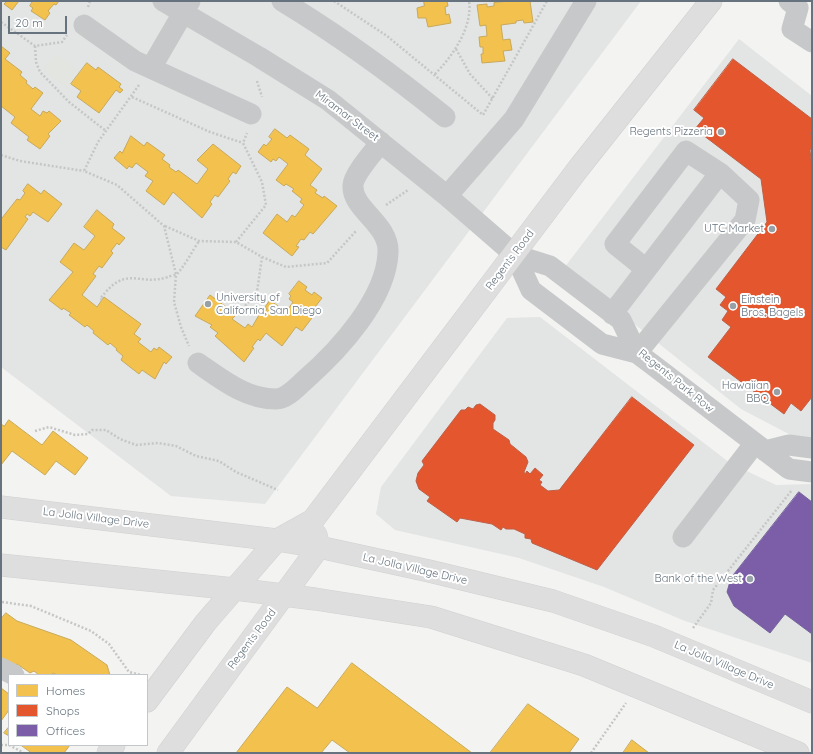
<!DOCTYPE html>
<html>
<head>
<meta charset="utf-8">
<style>
  body { margin:0 }
  #map { position:relative; width:813px; height:754px; overflow:hidden; background:#f3f3f1; font-family:Quicksand,sans-serif }
  canvas { display:block }
  .frame { position:absolute; inset:0; border:2px solid #66737e; pointer-events:none }
  .legend { position:absolute; left:8px; top:674px; width:140px; height:72px; box-sizing:border-box; background:#fff; border:1px solid #c2c7cb; margin:0; padding:5px 7px; list-style:none; font-size:12px; color:#66737e }
  .legend li { display:flex; align-items:center; gap:8px; height:20px }
  .legend b { width:20px; border:1px solid #c2c7cb }
  .scale { position:absolute; left:8px; top:16px; width:59px; height:18px; box-sizing:border-box; border:2px solid #66737e; border-top:0; padding-left:5px; font-size:12px; line-height:14px; white-space:nowrap; color:#66737e; -webkit-text-stroke:3px #fff; paint-order:stroke }
</style>
</head>
<body>
<div id="map">
<canvas width="813" height="754"></canvas>
<div class="frame"></div>
<ul class="legend">
<li><b style="height:11px;background:#f2c14e"></b>Homes</li>
<li><b style="height:11px;background:#e4572e"></b>Shops</li>
<li><b style="height:11px;background:#7b5ea7"></b>Offices</li>
</ul>
<div class="scale">20 m</div>
</div>
<script>
const ctx = document.querySelector('canvas').getContext('2d');
ctx.lineJoin = 'round';
function paint(path, color) { ctx.fillStyle = color; ctx.fill(path, 'evenodd'); }
function trace(path, color, width, dash) { ctx.strokeStyle = color; ctx.lineWidth = width; ctx.lineCap = dash ? 'butt' : 'round'; ctx.setLineDash(dash || []); ctx.stroke(path); }
function label(font, color, halo, rows, align = 'center') {
  ctx.font = font + ' Quicksand,sans-serif'; ctx.lineWidth = 4; ctx.setLineDash([]); ctx.textBaseline = 'middle'; ctx.strokeStyle = halo; ctx.fillStyle = color; for (const [text, x, y, turn = 0] of rows) {
    ctx.save(); ctx.translate(x, y); ctx.rotate((+turn || 0) * Math.PI / 180); ctx.textAlign = isNaN(turn) ? turn : align; if (halo) ctx.strokeText(text, 0, 0); ctx.fillText(text, 0, 0); ctx.restore();
  }
}
paint(new Path2D(`
  M1,1H641L265,504L171,496L1,367Z
  M739,39L812,96V442L806,443L741,409L564,268Z
  M540,317L730,463L776,485L812,484V663L685,621L604,587L519,558L395,530L376,514L381,487L507,318Z`), '#e3e4e4');
paint(new Path2D(`
  M55,54L80,72L68,88L43,70Z`), '#e2e5e0');
const homes = new Path2D(`
  M4,1H19L12,10L4,4L6,2Z
  M33,1H59L56,5L54,4L48,11L50,13L45,20L31,11L33,8L30,6Z
  M424,1H447L448,6L445,7L446,15L449,14L451,23L428,27L426,18H418L417,8L424,6Z
  M509,1H530L533,22L524,23L523,20L516,21V23L501,25L503,40L510,39L512,50L503,51L505,61L482,63L481,54H483V47H480L479,37L487,36L486,25L480,26L477,5L487,4V7L494,6V3Z
  M1,46L10,53L5,59L22,72L20,75L27,81L26,83L33,89L35,87L43,93L31,109L40,116L43,111L47,113L49,111L61,121L48,134L50,136L40,149L27,140L29,137L11,123L15,117L1,106Z
  M87,63L96,70L98,67L121,84L119,87L123,90L120,93L116,90L99,113L77,97L81,91L71,84Z
  M275,129L287,138L290,135L309,149L305,155L322,169L310,185L317,190L315,193L323,198L324,196L337,206L313,234L310,232L304,240L301,239L296,246L299,247L292,256L263,233L277,214L287,222L292,215L295,217L304,205L300,202L302,199L292,191L294,189L286,184L284,186L276,180L288,164L279,157L276,161L273,159L271,162L258,152L264,144L266,146L272,139L269,137Z
  M131,136L144,146L147,142L165,155L162,159L170,165L169,167L176,172L178,170L197,184L208,169L197,160L213,144L241,166L236,174L233,172L228,179L230,181L218,197L215,195L210,202L212,204L202,218L173,192L164,205L146,191L153,181L145,176L148,172L136,163L132,168L129,166L127,169L114,158L120,151L122,153Z
  M28,184L41,194L44,190L62,204L48,222L33,212L30,216L27,214L25,217L28,219L6,250L1,247V217L2,218L17,199L20,200L25,193L23,191Z
  M97,210L114,224L112,228L125,238L119,245L117,243L111,251L113,253L102,268L99,266L93,274L96,276L82,295L97,307L104,297L141,324L134,334L141,339L138,342L151,352L154,348L157,350L159,347L172,357L166,364L164,362L155,379L142,370L139,374L121,360L123,356L116,350L117,349L110,343L108,345L93,333L94,331L87,325L85,327L69,315L71,313L63,308L62,310L49,300L73,272L60,262L74,243L84,250L95,236L84,227Z
  M299,281L307,287L305,290L312,295L314,292L322,298L312,311L315,314L302,331L296,327L282,346L266,333L260,341L258,339L252,347L254,348L244,362L215,336L218,333L210,327L212,325L195,316L210,295L229,309L227,311L235,316L232,319L245,328L248,324L252,327L259,315L262,316L267,309L265,307L270,300L286,312L293,302L289,299L291,296L289,294Z
  M9,420L42,445L53,431L88,458L75,475L56,461L45,475L12,451L1,465V424L4,426Z
  M6,613L17,621L71,640L107,665L110,675H57L53,673L51,675H39L34,671L30,673L17,664L12,668L1,658V619Z
  M352,663L472,753H350L332,740L321,753H236L287,687L317,708Z
  M1,688L9,694V710L1,721Z
  M528,704L579,739L569,753H490Z
  M9,727V736L4,733Z
  M632,740L649,753H623Z
  M21,745H70L64,753H32Z`);
paint(homes, '#f2c14e');
trace(homes, '#c8aa5c', 1);
const shops = new Path2D(`
  M733,59L812,119V131L810,134L812,135V147L810,150L812,169V397L801,411L791,403L784,414L708,357L731,327L722,320L728,311L720,305L726,297L716,289L767,222L761,179L695,129L704,118L694,110Z
  M632,397L694,445L597,570L532,543L531,539L525,538V534L514,529H506L503,527L501,530L492,524L460,518L457,522L427,501L430,497L419,489L416,481L418,473L424,465L422,461L461,410H465L468,407L473,409L476,405L480,404L495,415V420L493,423V429L509,440L510,444L526,457L528,462L524,472L525,474L527,471L530,474L535,468L543,475L539,480L542,482L540,485L548,491L559,490Z`);
paint(shops, '#e4572e');
trace(shops, '#be5f46', 1);
const offices = new Path2D(`
  M799,492L812,502V634L785,614L770,633L734,606L727,592L731,578Z`);
paint(offices, '#7b5ea7');
trace(offices, '#75649b', 1);
const major = new Path2D(`
  M1,507L277,540L319,547L429,571L553,601L654,636L812,702
  M1,565L235,589L315,599L431,617L584,665L798,753
  M147,701L206,622L277,540L313,520L578,169L711,1
  M108,753L114,745
  M168,753L319,547L316,535`);
trace(major, '#d0d1d1', 23);
trace(new Path2D(`
  M334,1L387,36L483,115L547,1
  M88,7L90,1
  M1,22L35,46L62,42L67,35
  M35,46L36,62L40,72L69,102L106,131
  M456,49L470,74L493,99
  M435,74C452,57 473,27 469,1
  M257,81L262,97
  M139,85L98,142L84,171L117,185L164,226L176,274L174,302L181,327L189,346
  M132,97L210,132L243,143
  M1,155L20,161L84,171
  M386,205L408,190
  M165,226L199,241L236,242L262,257L286,267L327,263L356,231
  M236,242L266,205L262,182L243,143L247,133
  M102,300L100,299C127,263 137,287 168,277C170,276 175,275 177,274C184,267 193,250 199,241
  M240,312L257,292L262,257
  M35,431L49,427L75,435L88,434L92,430H106L120,439L136,445L158,443L176,446L196,456L219,461L236,472L278,490
  M2,602L31,606L91,631L109,644L129,672L141,675
  M693,628L711,603L713,590L792,490
  M1,745H9
  M9,745L24,753
  M591,753L626,703`), '#c5c6c6', 2.5, [2, 2]);
trace(new Path2D(`
  M163,1L259,57L328,100L447,196L515,255L550,266L621,320L637,353L653,365L789,469L812,472
  M282,1C340,36 392,74 445,117
  M789,1L798,8L792,29L812,42
  M84,25L135,61L251,114
  M151,68L190,1
  M447,196L514,119L586,1
  M515,255L531,290L602,344L637,353
  M646,269L615,244L686,151L720,173
  M612,314L720,173L749,200L745,220L637,353
  M198,363C221,379 246,399 276,399C287,399 298,386 306,379C339,350 386,299 388,253C390,224 351,209 353,185C354,173 374,152 381,142
  M765,451L789,445L812,448
  M683,537L755,443
  M1,668L14,675`), '#c7c8c9', 21);
trace(major, '#dddedd', 22);
for (const [x, y, r, color] of [
  [721,132,4,"#97a0a6"],
  [772,229,4,"#97a0a6"],
  [208,304,4,"#97a0a6"],
  [733,306,4,"#97a0a6"],
  [777,392,4,"#97a0a6"],
  [750,579,4,"#97a0a6"]
]) { const dot = new Path2D(); dot.arc(x, y, r, 0, 2 * Math.PI); ctx.fillStyle = color; ctx.fill(dot); trace(dot, '#fff', 1.5); }
label('11px', '#66737e', '#fff', [
  ["Miramar Street",347,116,37],
  ["Regents Road",510,260,-53],
  ["Regents Park Row",676,381,39],
  ["La Jolla Village Drive",96,518,7],
  ["La Jolla Village Drive",415,569,13],
  ["Regents Road",252,639,-53],
  ["La Jolla Village Drive",724,665,23]
]);
label('11px', '#66737e', '#fff', [
  ["Regents Pizzeria",713,132],
  ["UTC Market",764,229],
  ["University of",216,298,"left"],
  ["California, San Diego",216,311,"left"],
  ["Einstein",741,300,"left"],
  ["Bros. Bagels",741,313,"left"],
  ["Hawaiian",769,386],
  ["BBQ",769,399],
  ["Bank of the West",742,579]
], 'right');
</script>
</body>
</html>
